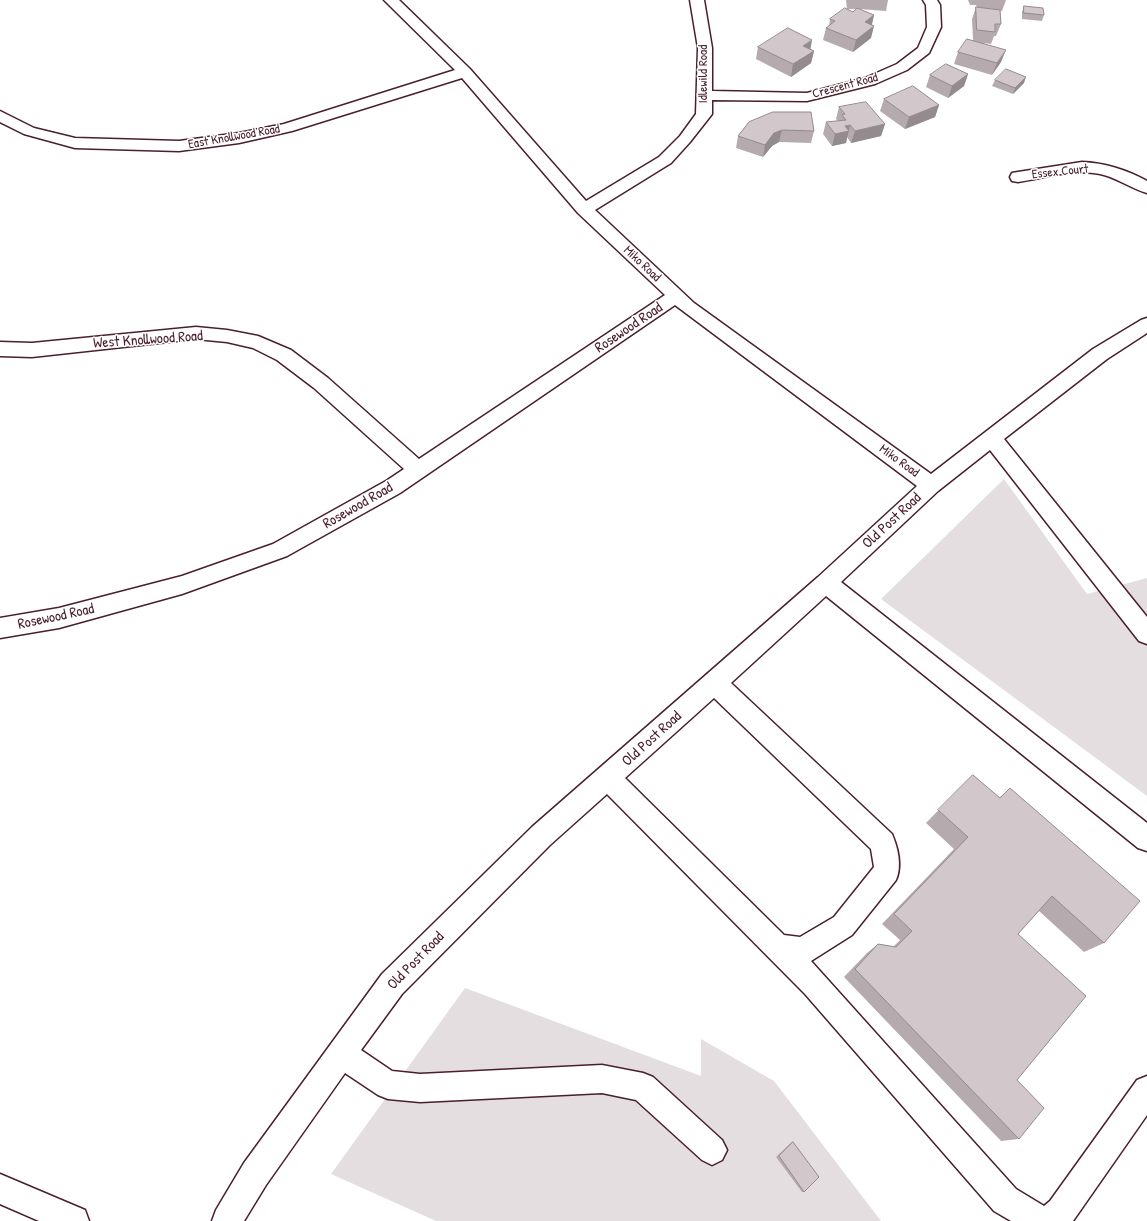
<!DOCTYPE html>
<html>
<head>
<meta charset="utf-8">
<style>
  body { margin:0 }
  canvas { display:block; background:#fff }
</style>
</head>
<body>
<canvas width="1147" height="1221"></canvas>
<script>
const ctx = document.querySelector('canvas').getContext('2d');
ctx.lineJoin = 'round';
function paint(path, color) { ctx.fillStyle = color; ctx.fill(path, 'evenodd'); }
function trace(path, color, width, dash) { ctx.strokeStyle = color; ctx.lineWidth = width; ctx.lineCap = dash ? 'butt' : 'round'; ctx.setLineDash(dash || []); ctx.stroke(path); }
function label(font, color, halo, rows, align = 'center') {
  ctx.font = font + ' "Patrick Hand",sans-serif'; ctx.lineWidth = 3; ctx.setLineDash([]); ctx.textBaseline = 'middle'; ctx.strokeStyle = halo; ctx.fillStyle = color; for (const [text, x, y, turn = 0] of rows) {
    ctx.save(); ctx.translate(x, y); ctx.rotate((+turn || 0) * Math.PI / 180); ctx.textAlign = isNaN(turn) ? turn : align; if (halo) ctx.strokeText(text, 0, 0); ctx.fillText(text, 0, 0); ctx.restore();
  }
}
paint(new Path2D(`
  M1004,479L1087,594L1147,578V796L881,599Z
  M465,988L701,1076V1039L774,1081L881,1221H436L331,1174Z`), '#e5dee0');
const minor = new Path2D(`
  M384,0H399L470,69L586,201L659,157L680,136L696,114L698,48L690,0H704L712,48V91L807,93L865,78L897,64L918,48L927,27L926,5L923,0H937L940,5L941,27L929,53L907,70L875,84L807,101L712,100V114L690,142L671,163L595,210L694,303L931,474L1093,349L1141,320L1147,318V333L1107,359L1004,439L1147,617V644L1139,641L990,450L938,491L841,582L1147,823V851L1138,848L826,596L731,683L892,834C898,848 902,866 896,880L852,935L811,961L1016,1189L1044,1206L1050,1201L1137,1080L1147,1076V1115L1073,1221H1011L994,1211L805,994L607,794L550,845L402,994L361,1050L392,1071L420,1074L602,1065L643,1073L653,1077L722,1140L727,1150L722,1160L712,1165L702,1160L636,1100L602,1093L420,1102L388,1099L378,1095L345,1073L266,1185L244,1221H212L216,1210L244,1163L382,974L532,827L818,577L917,486L675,305L400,493L287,556L182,594L59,628L0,638V618L59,608L182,576L273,544L386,481L404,469L314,388L277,360L253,348L227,342L196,339L32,357L0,356V342L32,343L196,327L227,330L258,336L291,350L328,378L419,459L665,295L578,213L462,78L292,131L239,143L179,151L75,148L24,134L0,122V111L34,128L75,138L179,141L239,133L284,124L455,70ZM714,698L871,849L874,867L834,917L800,937L784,935L625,778Z
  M1082,162C1105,163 1127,170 1147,181V193C1132,189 1119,179 1104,175C1076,167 1046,178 1018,182L1012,181L1010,177L1012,173L1018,172Z
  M0,1174L85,1210L89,1221H39L0,1204Z`);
trace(minor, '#4a1f2b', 3);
paint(minor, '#fff');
paint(new Path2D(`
  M846,0H888L886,11L859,9L874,15L872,25L871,38L853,52L823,40L826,28L829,26L830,19L853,12L856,9H847Z
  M968,0H1006L1002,11H1000L1001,24L996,36H994L991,44L984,43L1001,62L992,75L954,64L958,52L973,40L972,19L976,7H977L976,5H970Z
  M1024,6L1044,15L1042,21L1022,19V12Z
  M758,47L810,49L814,51L811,63L791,77L756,59Z
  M968,74L964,86L948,98L926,87L930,75Z
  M995,80L1024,83L1013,94L992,86Z
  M884,99L939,105L935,117L905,129L880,111Z
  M839,107L885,124L881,136L851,143L847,137L846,143L832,146L823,134L826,122L838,121L836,119Z
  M749,122L814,131L811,143L779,142L772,146L763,157L736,148L738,136Z
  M973,775L999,798L1010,788L1104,943L1084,952L1039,911L1018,934L1017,1080L1019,1139L1001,1141L844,977L867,953L878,944L893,947L900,940L882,924L954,849L926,823Z
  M793,1142L804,1192H802L776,1157L791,1143Z`), '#b5abaf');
paint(new Path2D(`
  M874,15L871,27L865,22Z
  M874,26L871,38L853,52L856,40Z
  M812,40L810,52L803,46Z
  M1006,50L1001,62L992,75L997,63Z
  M814,51L811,63L791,77L793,64Z
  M968,74L964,86L948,98L952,86Z
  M1026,77L1024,83L1013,94L1015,88Z
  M939,105L935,117L905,129L909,117Z
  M885,124L881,136L851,143L855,131Z
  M850,125L846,143L832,146L835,134L845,126Z
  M782,130L779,142L772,146L763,157L765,145L774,133Z`), '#938b8e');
const building = new Path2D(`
  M1024,6L1043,8L1044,15L1024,13Z
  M976,7L1000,10L1001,24H995V32L977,30Z
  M845,8L853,12L857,8L874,15L865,22L874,26L856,40L826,28L835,21L830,19Z
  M788,28L812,40L803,46L814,51L793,64L758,47Z
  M967,39L1006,50L997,63L958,52Z
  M946,64L968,74L952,86L930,75Z
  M1006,69L1026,77L1015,88L995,80Z
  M913,86L939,105L909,117L884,99Z
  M866,102L885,124L855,131L850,125L845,126L849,131L835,134L826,122L846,120L842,115L845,114L839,107Z
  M773,112H811L814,131L782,130L774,133L765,145L738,136L749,122Z
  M973,775L1000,798L1010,788L1140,901L1104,943L1052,896L1018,934L1086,996L1017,1080L1044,1108L1019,1139L855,969L878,944L896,947L912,931L894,914L968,837L938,810Z
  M793,1142L819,1177L804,1192L779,1156Z`);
paint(building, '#d2c7cb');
trace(building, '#938b8e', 1);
label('13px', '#4a1f2b', '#fff', [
  ["Idlewild Road",704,74,-90],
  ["Crescent Road",845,86,-15],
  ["East Knollwood Road",234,137,-10],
  ["Essex Court",1060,172,-6],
  ["Miko Road",642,264,43],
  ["Miko Road",899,461,36]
]);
label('15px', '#4a1f2b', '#fff', [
  ["Rosewood Road",629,328,-34],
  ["West Knollwood Road",148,340,-4],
  ["Rosewood Road",358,506,-30],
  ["Old Post Road",892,521,-43],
  ["Rosewood Road",56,617,-12],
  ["Old Post Road",652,739,-42],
  ["Old Post Road",416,961,-46]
]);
</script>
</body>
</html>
